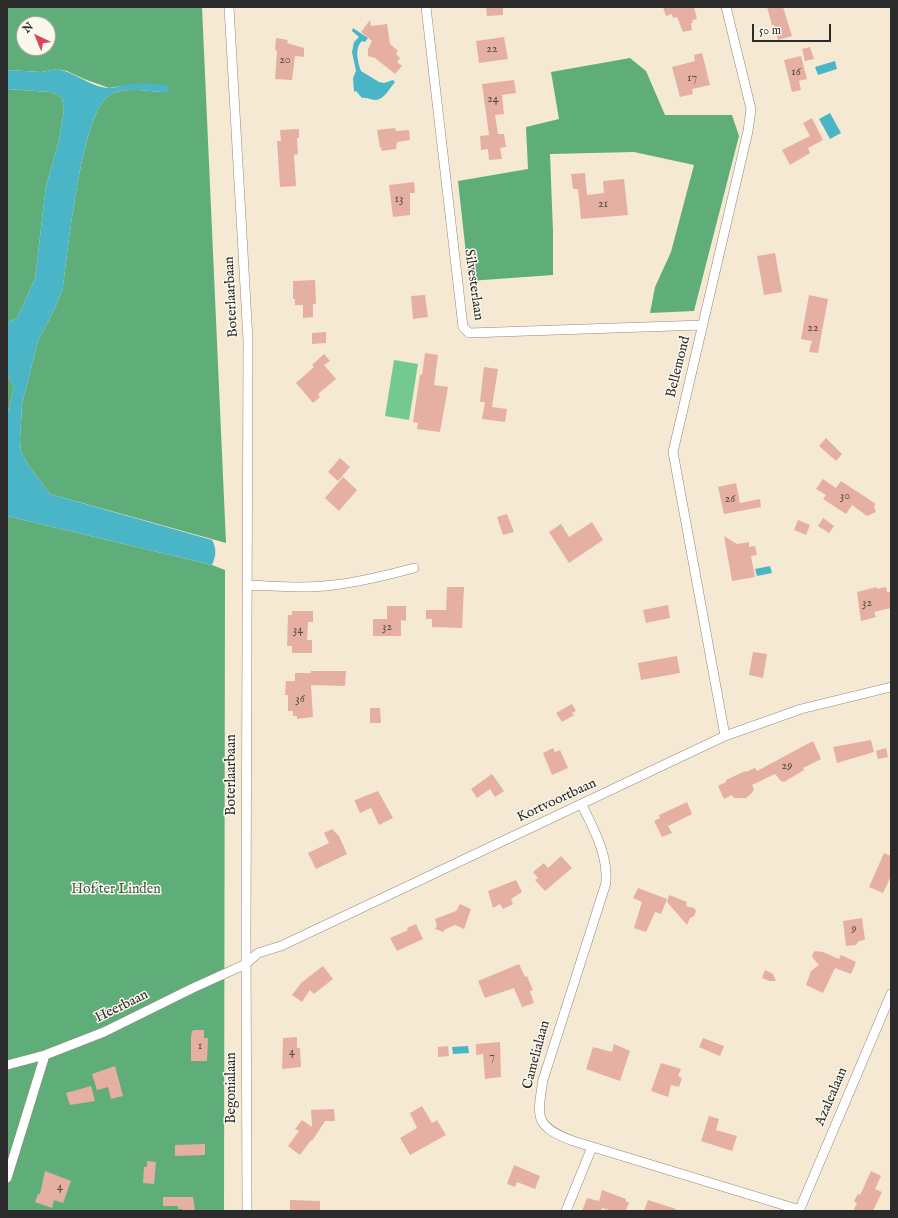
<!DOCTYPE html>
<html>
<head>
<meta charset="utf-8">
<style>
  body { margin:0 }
  #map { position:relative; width:898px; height:1218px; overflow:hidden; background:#f5e9d3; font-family:"IM FELL English",serif }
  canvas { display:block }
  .frame { position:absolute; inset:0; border:8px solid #2b2b2b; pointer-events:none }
  .north { position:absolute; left:16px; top:16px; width:40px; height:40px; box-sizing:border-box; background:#fbf7ec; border:1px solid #a8a59f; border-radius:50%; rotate:316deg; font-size:11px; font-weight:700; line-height:16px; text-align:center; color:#2b2b2b }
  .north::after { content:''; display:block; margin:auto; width:14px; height:18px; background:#d1495b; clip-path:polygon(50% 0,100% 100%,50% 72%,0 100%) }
  .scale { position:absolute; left:752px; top:24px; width:79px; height:18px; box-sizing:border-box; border:2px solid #2b2b2b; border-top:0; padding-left:5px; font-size:12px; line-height:14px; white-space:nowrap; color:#2b2b2b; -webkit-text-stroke:3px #fbf7ec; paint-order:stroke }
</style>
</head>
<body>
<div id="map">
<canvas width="898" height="1218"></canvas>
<div class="frame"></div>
<div class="north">N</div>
<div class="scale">50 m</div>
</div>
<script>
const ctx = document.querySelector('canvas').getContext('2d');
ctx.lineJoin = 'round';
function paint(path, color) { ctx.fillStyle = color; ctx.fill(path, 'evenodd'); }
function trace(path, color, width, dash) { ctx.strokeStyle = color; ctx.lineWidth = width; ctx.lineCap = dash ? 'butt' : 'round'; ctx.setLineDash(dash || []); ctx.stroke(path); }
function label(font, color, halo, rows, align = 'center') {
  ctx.font = font + ' "IM FELL English",serif'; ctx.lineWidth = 3; ctx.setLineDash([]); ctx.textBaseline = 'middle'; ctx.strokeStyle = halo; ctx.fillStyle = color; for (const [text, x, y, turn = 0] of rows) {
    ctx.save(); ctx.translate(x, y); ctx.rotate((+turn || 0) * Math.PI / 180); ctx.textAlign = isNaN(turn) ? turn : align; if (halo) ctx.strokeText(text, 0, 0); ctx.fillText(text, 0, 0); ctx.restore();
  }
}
paint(new Path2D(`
  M394,360L418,364L409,420L385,416Z`), '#74ca8e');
paint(new Path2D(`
  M7,7H202L226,543L50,494L29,466L21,452L20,440L22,404L38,341L55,308L63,288C68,250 81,118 107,97C122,85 149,92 167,92L127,85L109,88L84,79L67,71L57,69L41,72L7,70ZM24,24H48V48H24Z
  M630,58L646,71L665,115H732L739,136L694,311L650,313L655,287L671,252L694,165L634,152L550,154L553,232V275L469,281L458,181L528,169L526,127L559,119L551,72Z
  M7,89L50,92L57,94L62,98L64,109L59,140L46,186L35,279L17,318L7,323Z
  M7,374L14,388L7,415Z
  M7,516L212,565L225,570L224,1211H7Z`), '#5fae79');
paint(new Path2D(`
  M353,28L368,38L365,42L362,41C354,49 358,62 361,71L379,82L384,83L393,80L395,82C390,88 384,100 375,100C370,100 367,97 362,98L356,91L354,92L353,78L356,71L352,52L354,42L359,37L352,31Z
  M835,61L837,69L818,75L815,67Z
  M57,69C75,72 90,87 109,88C114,88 119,86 124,85C137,83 154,83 167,86L169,90L167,92C149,92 122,85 107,97C81,118 68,250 63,288L55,308L38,341L22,404L20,440L21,452L29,466L50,494L212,540C217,549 216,556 212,565L7,516V415L14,388L7,374V323L17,318L35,279L46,186L59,140L64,109L62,98L57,94L50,92L7,89V70L41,72Z
  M830,113L841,133L830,139L819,119Z
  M770,566L772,573L757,576L755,569Z
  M468,1046L469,1053L453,1054L452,1047Z`), '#4ab5c7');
paint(new Path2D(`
  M486,7H503V15L487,16Z
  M663,7H694L697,19L692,20L693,23H691L692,30L683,32L677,17L673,18L672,14L666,16Z
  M767,7H783L792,36L778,40L774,25H772Z
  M370,20L371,26L387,24L390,44L398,51L396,54L400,58L397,62L402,66L395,74L375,58L368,56V49L372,41L361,32Z
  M504,37L508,59L479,63L476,41Z
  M276,38L288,40L287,43L304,48V57L295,56L292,80L275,79L277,51L275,50Z
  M810,47L814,59L805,61L802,49Z
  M702,53L710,85L692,89L693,94L680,97L672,67L695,61L694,55Z
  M801,56L807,79L799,81L801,90L792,92L784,60Z
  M514,80L516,93L502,95L504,114L495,115L498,134H504L506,147L500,148L502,159L489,160L488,149L481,150L480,136L489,135L482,84Z
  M812,118L823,140L808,148L810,153L790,165L782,150L810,136L803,123Z
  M395,128L396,131L409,130L410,140L397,142L396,149L382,151L381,147L380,148L377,130Z
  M299,129V138H297L298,154L294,155L296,186L280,187L277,141H281L280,130Z
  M585,173L587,195L604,193L603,181L624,179L628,215L581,219L578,189H573L571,174Z
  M414,182L415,193H410V215L393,217L389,185Z
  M775,253L782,292L764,295L757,256Z
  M315,280L316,304H313V317L303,318V305H295V299H293V281Z
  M425,295L428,317L413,319L411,296Z
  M809,295L828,299L818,353L809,352L812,341L801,339Z
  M326,332V343L312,344V333Z
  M425,353L438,355L434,385L448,387L440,432L417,429L418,423L413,422L420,374L422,375Z
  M324,354L330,361L324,365L336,379L318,394L320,397L313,403L296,383L314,367L312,365Z
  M484,367L498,369L492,407L507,409L505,422L482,419L485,402H480Z
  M826,438L842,454L836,461L819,446Z
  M340,458L350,467L338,481L328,472Z
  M343,477L357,490L339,511L325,498Z
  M823,479L836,488L841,481L876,504L874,506L876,512L867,516L852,505L846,514L823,499L826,495L816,489Z
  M736,483L740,503L760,499L761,507L724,514L718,487Z
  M507,514L514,532L503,535L497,517Z
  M823,518L834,526L829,533L818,526Z
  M798,520L810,525L806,535L794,530Z
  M592,522L603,540L569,563L549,532L561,524L569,537Z
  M724,536L737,544L749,542V547L755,546L757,555L751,556L755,577L732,581Z
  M447,587H464L462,628L432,627V619H426V610H446Z
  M877,587V589L886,587L887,592H890L891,608L874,612L876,617L861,621L857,592Z
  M668,605L670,618L646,623L643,610Z
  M387,606H406V621L401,620V636H373V619H387Z
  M292,611H313V622H308L307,640H312V653H292V646H287L288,615H292Z
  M753,652L767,654L763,678L749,675Z
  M677,656L680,673L641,680L638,663Z
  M311,671H346L345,686L311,685L313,717L297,719V716H293V711H288V695H285L286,681H295V673H311Z
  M572,704L576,711L572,713L574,715L562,722L556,713Z
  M370,708H380L381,723H370Z
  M871,740L874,752L837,763L833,747Z
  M813,741L821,759L803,768L804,770L784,782L781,781L775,774L752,785L754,789L752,793L746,798H734L732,795L724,799L718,786L726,782V780L745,771L746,772L755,768L757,771Z
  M553,748L555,752L560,750L568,768L552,775L543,753Z
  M886,748L888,757L878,759L876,751Z
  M492,774L504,791L495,797L490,789L477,798L471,789Z
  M378,791L393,818L379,825L371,808L360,813L355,802V800Z
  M687,802L692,814L668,826L672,833L662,837L654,821L660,818L659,815Z
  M332,829L339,836L347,854L316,869L308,853L329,843L324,833Z
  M884,853L891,856V876L883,893L869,887Z
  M561,856L572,868L545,891L535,880L538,878L533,872L544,863L548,868Z
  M516,880L522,892L511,899L513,904L503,909L500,904L493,908L488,891Z
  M638,888L667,899L661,914L655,912L646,932L634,928L642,902L633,898Z
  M669,895L687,902L686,906L694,908L696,911L694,916L690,918L687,925L667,902Z
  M460,904L471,909L464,929L455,925L444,930V932L435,929L437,926L435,919L456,911Z
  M862,918L865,940L859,941L856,945L846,946L843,921Z
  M416,924L423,939L397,951L390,938L408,930L407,928Z
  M815,951L823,952L839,959L841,955L856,962L851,974L835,968L823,993L806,985L811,971L819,965L812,957L813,953Z
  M519,964L525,977L527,976L533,990L530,991L534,1003L522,1007L514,988L485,998L478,981Z
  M323,966L333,979L314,994L310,990L302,1002L292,995L301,983Z
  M765,970L773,974L776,981H769L762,978Z
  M195,1030H204V1038H208L207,1061H191V1037L192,1031Z
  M297,1037V1048H300L301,1067L282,1069L283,1038Z
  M703,1038L724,1046L720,1056L699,1047Z
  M500,1042L501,1077L485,1079L483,1054L476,1055V1044Z
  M614,1044L630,1051L620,1081L586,1069L593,1047L612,1052Z
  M448,1046L449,1056L438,1057V1047Z
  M661,1063L681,1069L678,1076L682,1078L679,1087L671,1085L668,1097L651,1091Z
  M115,1066L123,1096L111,1099L108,1087L97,1090L92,1074Z
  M91,1086L95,1101L70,1105L66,1093Z
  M422,1106L432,1123L437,1120L446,1135L410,1155L400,1138L417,1128L410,1113Z
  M334,1109L335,1121H325L312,1141L311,1140L300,1155L288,1146L299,1131L295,1129L302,1120L312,1127L311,1110Z
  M709,1116L719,1119L716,1130L737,1136L732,1151L701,1141Z
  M205,1144V1155L175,1156V1145Z
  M147,1161L156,1162L154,1184L143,1183L144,1167H147Z
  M514,1165L540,1176L535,1189L517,1182L515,1187L507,1184Z
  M45,1171L71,1181L63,1203L54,1200L52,1208L35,1202L38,1194H40Z
  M871,1171L881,1176L875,1189L882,1192L873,1211H853L857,1203L854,1201L858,1194L860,1195Z
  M602,1190L626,1199V1202H629L626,1211H612L602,1208L601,1211H582L587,1198L599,1201Z
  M163,1197H193L195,1211H182V1209H178V1206H163Z
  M290,1200L320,1201V1210L290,1211Z
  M648,1200L676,1209V1211H644Z`), '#e5b0a2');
const street = new Path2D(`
  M229,7L248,340L246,933L247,1211
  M426,7L463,327L469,333L703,325
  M247,585C276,586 305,589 333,585C361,582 388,575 414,568
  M725,736L673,452L748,131L751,109L726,7
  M582,805C594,830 608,854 606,883L543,1080C537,1118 534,1126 573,1141L800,1210
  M7,1065L45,1055L104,1032L193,988L246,964L258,953L281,946L725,736L801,709L891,687
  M7,1178L45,1055
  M566,1211L592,1147
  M799,1211L891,994`);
trace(street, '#908a7f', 10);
trace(street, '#fff', 9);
label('12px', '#5a4c49', null, [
  ["22",492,50],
  ["20",285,61],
  ["16",796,73],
  ["17",692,79],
  ["24",493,100],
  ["13",399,200],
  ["21",603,205],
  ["22",813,329],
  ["30",845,497],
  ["26",730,500],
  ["32",867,604],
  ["32",387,628],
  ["34",298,631],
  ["36",300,700],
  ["29",787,767],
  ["9",854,930],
  ["1",200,1047],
  ["4",292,1053],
  ["7",492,1058],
  ["4",60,1188]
]);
label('14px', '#2b2b2b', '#fbf7ec', [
  ["Silvesterlaan",473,285,82],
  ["Boterlaarbaan",232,297,-93],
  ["Bellemond",679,367,-76],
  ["Boterlaarbaan",232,775,-90],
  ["Kortvoortbaan",557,801,-25],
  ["Heerbaan",122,1007,-26],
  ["Camelialaan",537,1055,-75],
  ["Begonialaan",232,1088,-90],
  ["Azalealaan",832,1097,-67]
]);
label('14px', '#415b49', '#fbf7ec', [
  ["Hof ter Linden",116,890]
]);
</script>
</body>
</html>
